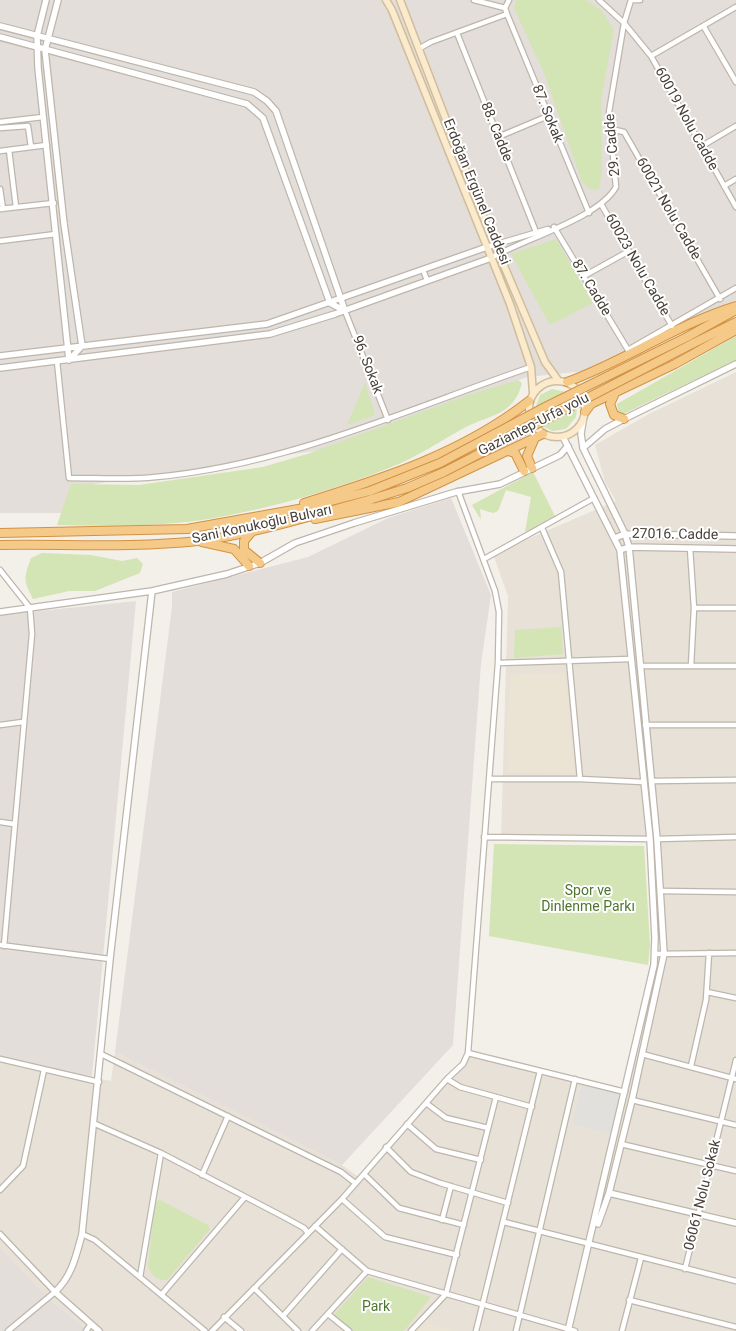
<!DOCTYPE html>
<html>
<head>
<meta charset="utf-8">
<style>
  body { margin:0 }
  canvas { display:block; background:#f3efe9 }
</style>
</head>
<body>
<canvas width="736" height="1331"></canvas>
<script>
const ctx = document.querySelector('canvas').getContext('2d');
ctx.lineJoin = 'round';
function paint(path, color) { ctx.fillStyle = color; ctx.fill(path, 'evenodd'); }
function trace(path, color, width, dash) { ctx.strokeStyle = color; ctx.lineWidth = width; ctx.lineCap = dash ? 'butt' : 'round'; ctx.setLineDash(dash || []); ctx.stroke(path); }
function label(font, color, halo, rows, align = 'center') {
  ctx.font = font + ' Roboto,sans-serif'; ctx.lineWidth = 4; ctx.setLineDash([]); ctx.textBaseline = 'middle'; ctx.strokeStyle = halo; ctx.fillStyle = color; for (const [text, x, y, turn = 0] of rows) {
    ctx.save(); ctx.translate(x, y); ctx.rotate((+turn || 0) * Math.PI / 180); ctx.textAlign = isNaN(turn) ? turn : align; if (halo) ctx.strokeText(text, 0, 0); ctx.fillText(text, 0, 0); ctx.restore();
  }
}
paint(new Path2D(`
  M736,372V1331H84L86,1328L51,1301L0,1247V1060L111,1081L115,1052L342,1165L360,1178L472,1051L626,1090L660,947L656,837L501,840L508,596L493,554L616,501L605,482L595,445L649,414Z`), '#e7e1d7');
paint(new Path2D(`
  M0,0H736V300L605,369L527,377L334,448L94,484L64,513H0Z
  M451,498L491,595L481,664L453,1045L342,1165L115,1052L172,607V592L308,557L388,518Z
  M136,601L92,1076L0,1060V615Z
  M0,1247L51,1301L86,1328L84,1331H0Z`), '#e3deda');
paint(new Path2D(`
  M565,673L575,773L509,772L507,723L511,675Z
  M426,1318L435,1326L455,1331H415Z`), '#ebe3d4');
paint(new Path2D(`
  M516,0H586L601,10L614,30L601,100L602,171L599,189L591,190L582,182L544,73L514,8Z
  M556,239L593,303L550,325L511,254Z
  M736,336V360L619,416L617,404Z
  M518,380L522,383C514,415 492,414 466,427C440,441 417,457 389,468C334,490 274,507 215,518C163,527 109,526 57,525L71,484L139,485L263,467L307,454L468,395Z
  M365,383L375,413L373,416L347,425Z
  M552,389L566,392L535,409L540,395Z
  M577,408L576,417L566,429L553,431L541,426Z
  M533,472L556,518L525,532L531,497L506,490L498,511L493,513L480,509L481,520L472,505Z
  M42,553L91,555L122,561L137,558L143,564L140,573L95,591H69L33,599C23,580 24,577 31,558Z
  M561,627L563,654L514,658L515,630Z
  M494,844L644,846L650,945L648,965L489,936Z
  M160,1200L208,1225L210,1229L167,1280C157,1281 152,1275 148,1267L155,1202Z
  M368,1277L431,1297L404,1331H353L334,1315Z`), '#d3e4b5');
paint(new Path2D(`
  M582,1085L621,1095L612,1134L572,1124Z`), '#e2e0dd');
const minor = new Path2D(`
  M474,0L505,8
  M509,0L505,8L507,14L589,213
  M599,0L624,23L651,56L736,207
  M631,0H640
  M704,27L736,82
  M457,33L536,232
  M420,48L431,42L507,14
  M651,56L736,7
  M0,122L43,117
  M0,128L28,126L31,147
  M611,129L624,132L720,299
  M498,137L548,116
  M702,146L736,126
  M9,150L16,207
  M0,151L47,145
  M724,186L736,179
  M0,189L3,209
  M601,204L672,326
  M0,209L54,203
  M554,227L628,350L736,288
  M0,241L56,234
  M487,247L548,229
  M491,258C524,239 599,218 616,187L609,112L624,23L631,0
  M423,270L427,280
  M584,276L629,251
  M345,311L388,420
  M57,361L69,478C98,478 128,480 156,477C287,465 408,409 531,367
  M542,528L561,572L580,779
  M690,548L694,608L691,666
  M484,559L594,498
  M0,570L30,608L32,634L4,946
  M694,608H736
  M498,663L630,659
  M640,666H736
  M0,725L23,722
  M645,725H736
  M489,779H580L643,782
  M652,781L736,780
  M0,822L14,824
  M484,837L650,839
  M657,839L736,837
  M661,891L736,892
  M0,945L110,959
  M655,954L736,953
  M707,992L736,998
  M468,1053L625,1092
  M101,1054L341,1172L355,1183
  M642,1054L736,1079
  M0,1059L99,1082
  M691,1066L706,1000L709,953
  M447,1079L460,1087L532,1107
  M632,1100L736,1125
  M426,1103L446,1118L488,1128
  M93,1123L161,1153L284,1217L304,1228L308,1233
  M407,1124L436,1149L481,1160
  M621,1144L736,1171
  M386,1147L411,1172L440,1183L508,1203
  M364,1174L399,1208L464,1225
  M202,1175L228,1116
  M0,1190L23,1166L44,1070
  M342,1199L385,1237L457,1255
  M442,1220L451,1186
  M504,1222L736,1281
  M315,1226L367,1271L575,1331
  M0,1234L55,1292L8,1331
  M82,1234L95,1240L205,1331
  M685,1269L736,1060
  M140,1277L161,1153
  M254,1288L298,1331
  M162,1294L245,1197
  M629,1300L736,1327
  M328,1314L349,1331
  M283,1316L342,1249
  M224,1317L241,1331
  M86,1331L91,1324
  M212,1331L342,1199L447,1079L463,1064L468,1053L498,663L499,612L495,591L458,491
  M312,1331L367,1271
  M411,1331L446,1294L496,1097
  M476,1331L540,1071
  M516,1331L575,1079
  M622,1331L641,1258`);
const tertiary = new Path2D(`
  M46,0L37,36L38,68L69,360
  M58,0L45,50L64,224L82,346L69,360
  M0,26L254,92L267,101L276,111L345,311
  M0,37L247,104L263,118L330,303L345,311
  M0,356L267,324L487,247
  M0,368L270,334L335,314L491,258
  M583,421L581,434L583,448L625,534L629,547L657,839L664,954L632,1100L609,1193L598,1224
  M563,437L620,550L650,839L655,938L654,965L568,1331
  M583,448L605,429L624,419L736,364
  M615,538L625,534L736,536
  M620,550L629,547L736,549
  M0,612L152,591L227,574L260,563L295,543L354,523L456,492L500,484L560,455L568,446
  M609,1193L736,1223
  M99,1331L55,1292C72,1276 76,1256 82,1234L110,959L152,591`);
const secondary = new Path2D(`
  M386,0L392,10L510,304L531,367L533,393
  M400,0L485,221L545,362L558,380
  M529 409a28 28 0 1 1 56 0a28 28 0 1 1-56 0Z`);
const trunk = new Path2D(`
  M687,337L736,310
  M692,344L736,322
  M567,382C625,361 677,324 736,306
  M616,391L610,404L614,415L624,419
  M585,412L591,404L675,364L736,330
  M508,451L515,453L524,471
  M532,468L527,456L534,440
  M304,503C384,478 463,453 529,401
  M315,519L399,502L543,434
  M254,529L244,541V550L260,563
  M0,533L187,529L304,508L370,491
  M202,542L234,549L249,566
  M0,545C66,544 133,548 198,541C254,534 318,514 372,499`);
trace(minor, '#beb6ac', 7);
trace(tertiary, '#beb6ac', 8);
trace(secondary, '#cfbe9c', 9);
trace(trunk, '#d29244', 10);
trace(minor, '#fff', 4.5);
trace(tertiary, '#fff', 5.5);
trace(secondary, '#fbebcc', 6);
trace(trunk, '#f5ca89', 8);
const trunkBridge = new Path2D(`
  M370,491L440,463L547,406L687,337
  M372,499L407,488L444,472L692,344`);
trace(trunkBridge, '#d29244', 10, []);
trace(trunkBridge, '#f5ca89', 8);
label('14px', '#463f38', '#fff', [
  ["87. Sokak",547,114,68],
  ["60019 Nolu Cadde",686,119,61],
  ["88. Cadde",496,132,68],
  ["29. Cadde",613,145,-95],
  ["Erdoğan Ergünel Caddesi",476,192,68],
  ["60021 Nolu Cadde",668,209,60],
  ["60023 Nolu Cadde",637,265,60],
  ["87. Cadde",591,288,59],
  ["96. Sokak",367,365,69],
  ["Gaziantep-Urfa yolu",534,425,-27],
  ["Sani Konukoğlu Bulvarı",262,525,-12],
  ["27016. Cadde",675,535,1],
  ["06061 Nolu Sokak",703,1195,-76]
]);
label('14px', '#4f742f', '#fff', [
  ["Spor ve",588,891],
  ["Dinlenme Parkı",588,907],
  ["Park",376,1307]
]);
</script>
</body>
</html>
